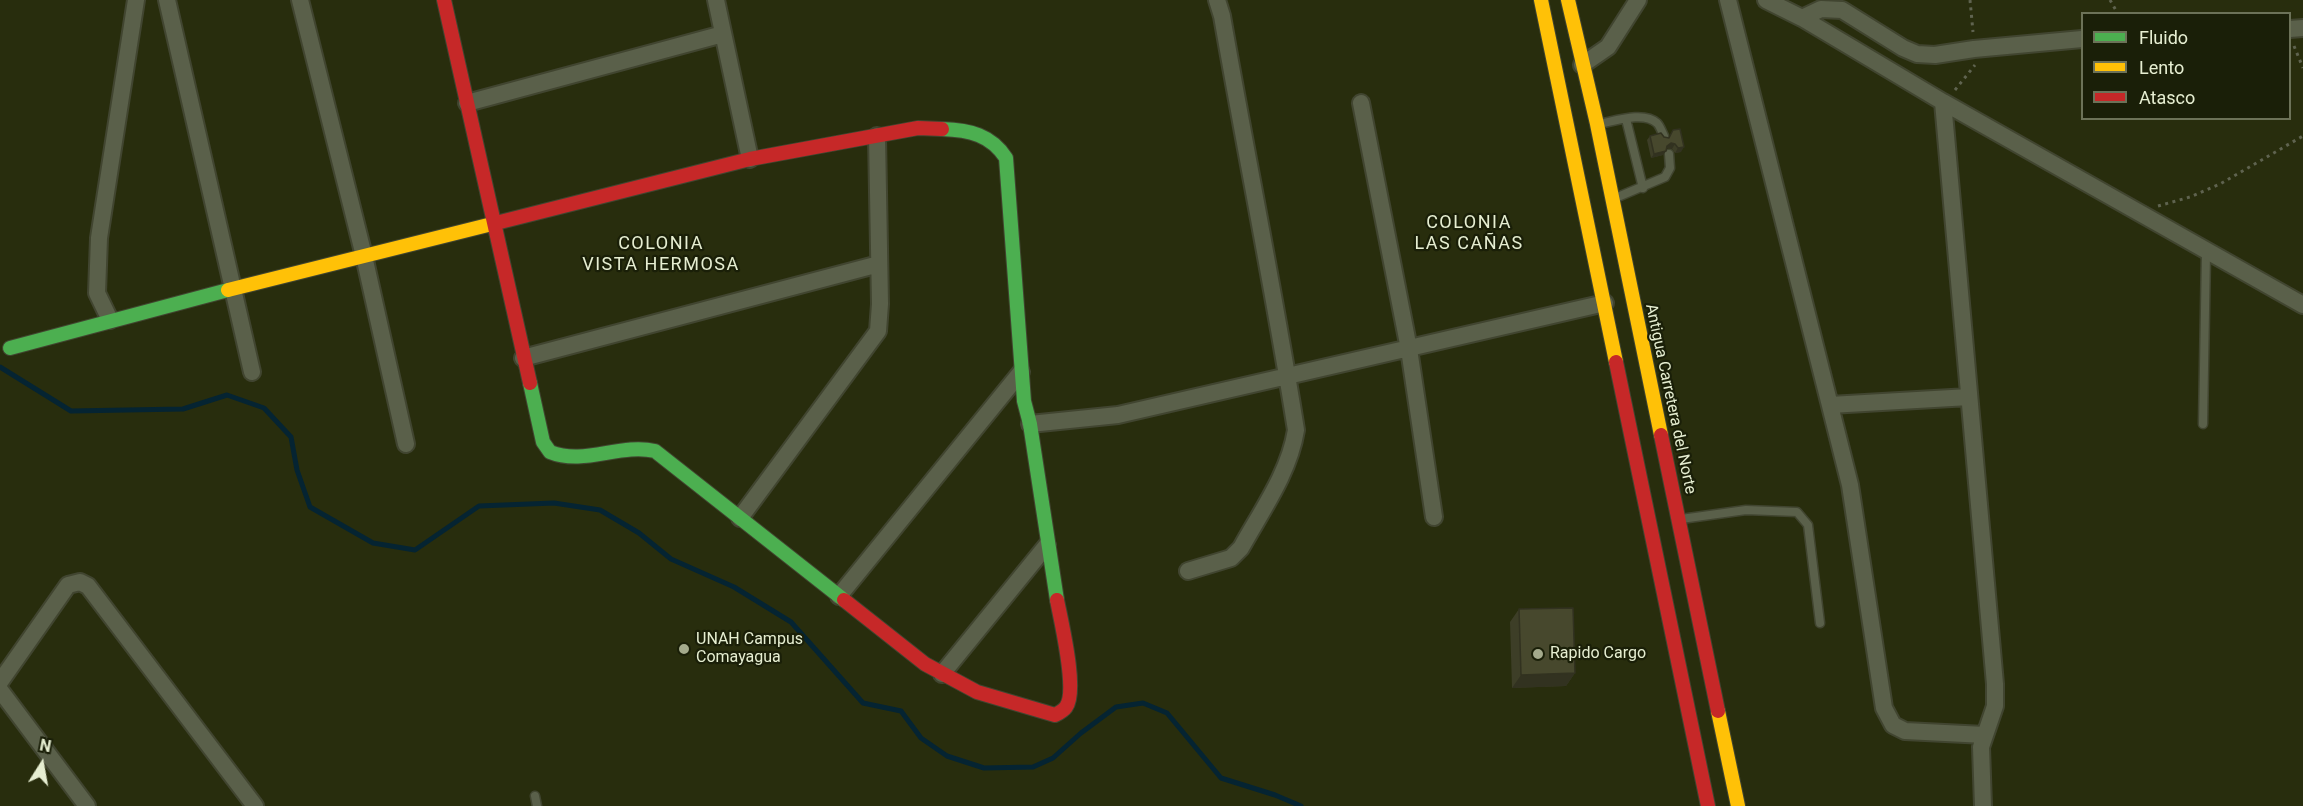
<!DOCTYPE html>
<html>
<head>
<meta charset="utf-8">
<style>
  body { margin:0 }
  #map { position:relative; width:2303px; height:806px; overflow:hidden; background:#282d0d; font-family:Roboto,sans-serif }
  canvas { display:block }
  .legend { position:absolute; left:2081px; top:12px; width:210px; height:108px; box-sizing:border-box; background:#1a1f08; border:2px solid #6c7258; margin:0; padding:8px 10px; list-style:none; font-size:18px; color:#e6eed1 }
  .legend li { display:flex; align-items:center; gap:12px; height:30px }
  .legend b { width:30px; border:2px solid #6c7258 }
  .north { position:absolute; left:12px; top:734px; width:60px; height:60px; -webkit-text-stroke:4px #1a1f08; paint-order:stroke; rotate:11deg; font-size:16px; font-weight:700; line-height:24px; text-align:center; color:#e6eed1 }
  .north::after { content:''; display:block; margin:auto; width:21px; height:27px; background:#e6eed1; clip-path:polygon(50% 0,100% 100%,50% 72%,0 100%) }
</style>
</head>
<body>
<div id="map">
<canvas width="2303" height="806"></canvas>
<ul class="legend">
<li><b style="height:8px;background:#4caf50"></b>Fluido</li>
<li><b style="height:8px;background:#ffc107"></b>Lento</li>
<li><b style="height:8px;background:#c62828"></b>Atasco</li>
</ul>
<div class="north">N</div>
</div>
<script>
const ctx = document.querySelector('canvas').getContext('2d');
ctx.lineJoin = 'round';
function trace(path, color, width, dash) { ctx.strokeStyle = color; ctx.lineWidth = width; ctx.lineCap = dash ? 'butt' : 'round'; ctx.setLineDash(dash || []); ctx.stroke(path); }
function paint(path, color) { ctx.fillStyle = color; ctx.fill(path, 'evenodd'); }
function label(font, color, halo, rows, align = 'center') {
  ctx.font = font + ' Roboto,sans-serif'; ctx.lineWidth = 4.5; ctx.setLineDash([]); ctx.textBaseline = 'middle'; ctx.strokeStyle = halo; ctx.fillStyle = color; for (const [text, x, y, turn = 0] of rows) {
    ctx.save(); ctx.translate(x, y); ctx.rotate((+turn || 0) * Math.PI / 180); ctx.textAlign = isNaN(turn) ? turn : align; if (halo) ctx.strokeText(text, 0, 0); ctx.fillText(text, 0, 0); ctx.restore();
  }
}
trace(new Path2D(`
  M0,367L71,411L183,409L227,395L264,408L291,437L297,470L310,507L373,543L415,550L479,506L554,503L600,510L639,533L671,559L734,587L791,622L863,703L901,711L921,738L947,756L984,768L1033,767L1053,758L1081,733L1116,707L1143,703L1167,713L1221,778L1275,795L1301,806`), '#052432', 5);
const lane = new Path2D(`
  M1626,119L1643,188
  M1599,124C1615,121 1644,111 1657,123C1660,126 1662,132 1664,136
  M1613,199L1665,177L1670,168L1669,154
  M2203,424L2206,253
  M1681,519L1746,510L1797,512L1808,525L1820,623
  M535,796L537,806`);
const street = new Path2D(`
  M167,0L252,372
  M300,0L364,256L406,444
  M716,0L750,159
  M1728,0L1850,485L1884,708L1893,725L1905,731L1985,735
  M1766,0L1802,18L1943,102L2303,305
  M1802,18L1821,9L1842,10L1903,48L1917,54L1935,55L1974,49L2082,39
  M2290,29L2303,28
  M1582,65L1608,47L1638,0
  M1943,102L1995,684V706L1981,747L1983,806
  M467,103L723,34
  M1361,103L1409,349L1434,517
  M110,320L97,293L99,238L136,0
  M523,358L879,264
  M1830,405L1969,397
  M1030,424L1118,415L1605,303
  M740,518L878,331L880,304L877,136
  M1188,571L1231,558L1241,548C1262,510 1289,473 1296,430C1274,291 1246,154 1222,16L1217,0
  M839,596L1021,372
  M942,674L1047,545
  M0,682L68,585L80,582L88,586L255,806
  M0,690L87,806`);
const fast = new Path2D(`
  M942,129C970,130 991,135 1006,158L1024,401L1030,424L1057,600
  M10,348L228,290
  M530,383L543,442L550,452C584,466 620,443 655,451L844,600`);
const slow = new Path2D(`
  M1541,0L1616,362
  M1568,0L1597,124L1661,435
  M228,290L496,223
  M1718,711L1738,806`);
const jam = new Path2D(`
  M444,0L530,383
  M496,223L750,159L918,128L942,129
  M1616,362L1708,806
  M1661,435L1718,711
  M844,600L925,664L977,692L1055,715C1059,713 1064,710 1066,707C1078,691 1061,621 1057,600`);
trace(lane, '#414530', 11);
trace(street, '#414530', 20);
trace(fast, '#414530', 16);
trace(slow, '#414530', 16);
trace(jam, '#414530', 16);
trace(new Path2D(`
  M1970,0L1973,32
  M2110,0L2118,14
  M2294,46L2303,68
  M1955,90L1975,65
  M2158,206L2190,197L2220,184L2303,136`), '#5f634f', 3, [3, 4.5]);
trace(lane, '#5a604a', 8);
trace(street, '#5a604a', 16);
trace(fast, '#4caf50', 14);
trace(slow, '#ffc107', 14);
trace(jam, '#c62828', 14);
paint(new Path2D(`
  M1673,130L1681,152L1675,153L1672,149L1668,148L1666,149L1663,155L1651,158L1647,140L1650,136L1669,138Z
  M1519,609L1575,673L1566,686L1512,688L1510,622Z`), '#3d3e27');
paint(new Path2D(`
  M1671,143L1675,144L1672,149L1668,148L1664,151L1667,146Z
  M1684,147L1681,152L1675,153L1678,148Z
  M1666,151L1663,155L1651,158L1654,154Z
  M1575,673L1566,686L1512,688L1521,675Z`), '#323220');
const building = new Path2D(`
  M1680,129L1684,147L1678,148L1675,144L1671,143L1667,146L1666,151L1654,154L1650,136L1661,133L1664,137L1669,138L1673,130Z
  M1573,608L1575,673L1521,675L1519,609Z`);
paint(building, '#47482d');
trace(building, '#323220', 1.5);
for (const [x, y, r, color] of [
  [684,649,6,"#a4aa8c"],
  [1538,654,6,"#a4aa8c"]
]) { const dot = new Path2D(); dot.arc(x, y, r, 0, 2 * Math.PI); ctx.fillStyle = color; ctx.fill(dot); trace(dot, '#1a1f08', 2); }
label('16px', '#e6eed1', '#1a1f08', [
  ["Antigua Carretera del Norte",1670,399,78]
]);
label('16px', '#e6eed1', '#1a1f08', [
  ["UNAH Campus",696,640],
  ["Comayagua",696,658],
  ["Rapido Cargo",1550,654]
], 'left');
ctx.letterSpacing = '1.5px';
label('18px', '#e6eed1', '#1a1f08', [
  ["COLONIA",1469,223],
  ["LAS CAÑAS",1469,244],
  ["COLONIA",661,244],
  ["VISTA HERMOSA",661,265]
]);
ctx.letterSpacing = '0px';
</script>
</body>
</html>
